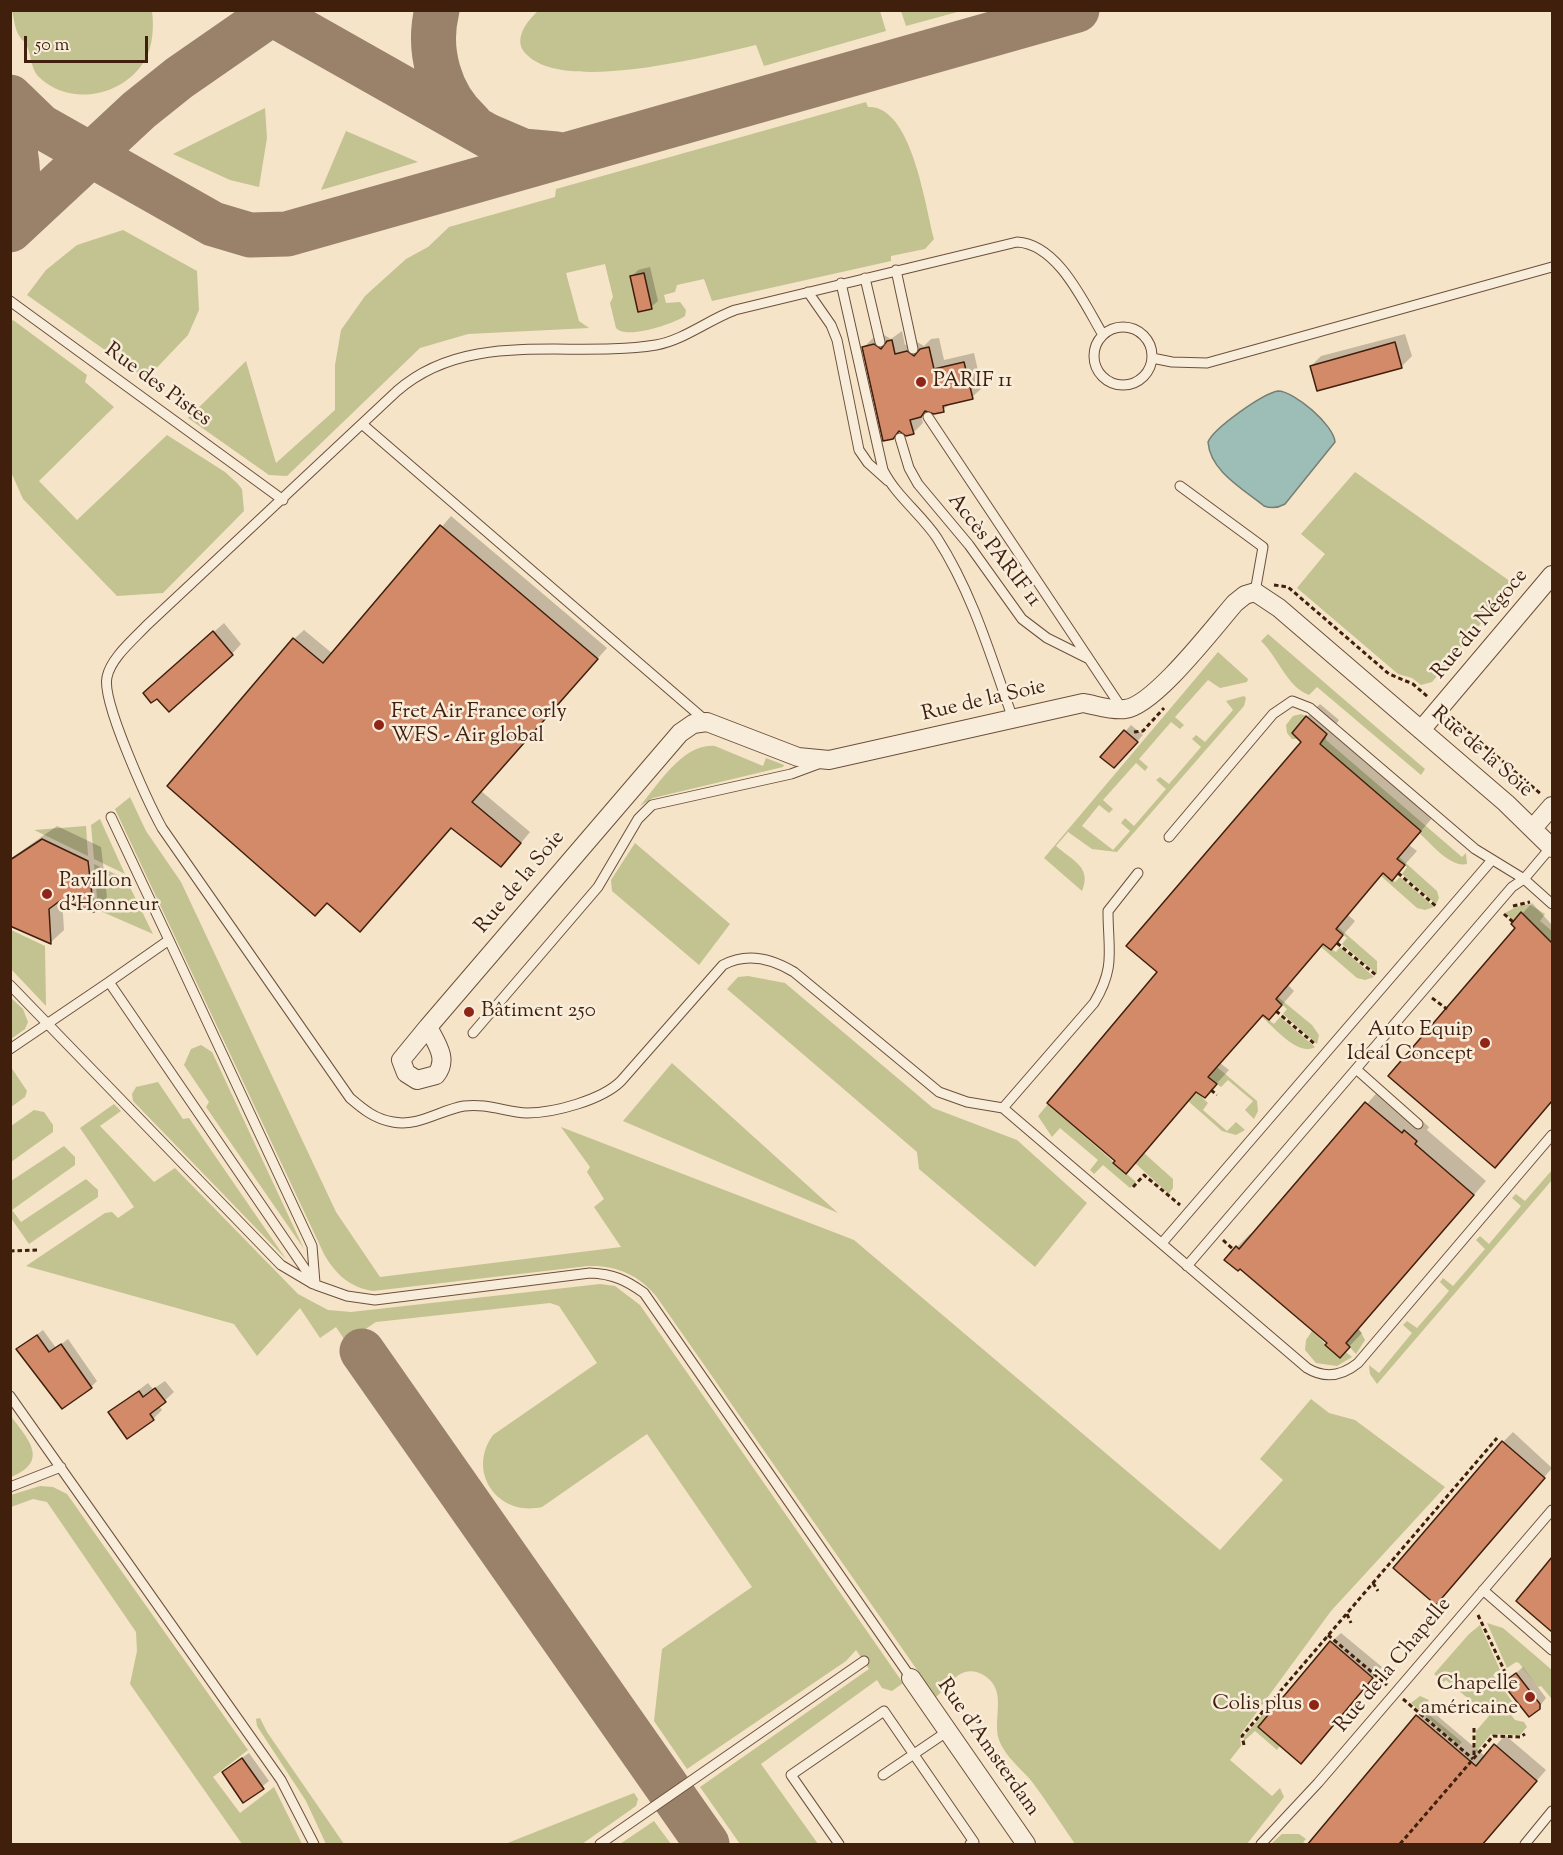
<!DOCTYPE html>
<html>
<head>
<meta charset="utf-8">
<style>
  body { margin:0 }
  #map { position:relative; width:1563px; height:1855px; overflow:hidden; background:#f5e4c7; font-family:"Sorts Mill Goudy",serif }
  canvas { display:block }
  .frame { position:absolute; inset:0; border:12px solid #401f0d; pointer-events:none }
  .scale { position:absolute; left:24px; top:36px; width:124px; height:27px; box-sizing:border-box; border:3px solid #401f0d; border-top:0; padding-left:8px; font-size:18px; line-height:21px; white-space:nowrap; color:#401f0d; -webkit-text-stroke:4px #f8eddb; paint-order:stroke }
</style>
</head>
<body>
<div id="map">
<canvas width="1563" height="1855"></canvas>
<div class="frame"></div>
<div class="scale">50 m</div>
</div>
<script>
const ctx = document.querySelector('canvas').getContext('2d');
ctx.lineJoin = 'round';
function paint(path, color) { ctx.fillStyle = color; ctx.fill(path, 'evenodd'); }
function trace(path, color, width, dash) { ctx.strokeStyle = color; ctx.lineWidth = width; ctx.lineCap = dash ? 'butt' : 'round'; ctx.setLineDash(dash || []); ctx.stroke(path); }
function label(font, color, halo, rows, align = 'center') {
  ctx.font = font + ' "Sorts Mill Goudy",serif'; ctx.lineWidth = 5; ctx.setLineDash([]); ctx.textBaseline = 'middle'; ctx.strokeStyle = halo; ctx.fillStyle = color; for (const [text, x, y, turn = 0] of rows) {
    ctx.save(); ctx.translate(x, y); ctx.rotate((+turn || 0) * Math.PI / 180); ctx.textAlign = isNaN(turn) ? turn : align; if (halo) ctx.strokeText(text, 0, 0); ctx.fillText(text, 0, 0); ctx.restore();
  }
}
paint(new Path2D(`
  M12,11H152C154,27 153,46 145,60C124,96 71,107 40,78C30,69 32,55 26,44C24,40 22,41 20,37C15,31 14,18 12,11Z
  M538,11H880L886,31L764,66L756,45C709,56 563,94 526,54C512,40 527,21 538,11Z
  M901,11V10L961,11L906,26Z
  M866,102L868,107C912,105 925,206 934,239L925,249L891,256V261L712,301L704,279L677,285L675,292L664,295L666,303L680,302L686,310L685,316C673,324 626,340 616,328L610,303L613,297L605,264L566,273L579,321L589,328L468,334L420,348L287,476L269,475L188,418L246,361L276,463L335,410V365L341,330L365,296L406,259L428,247L449,227L555,197L556,189Z
  M265,108L267,138L259,187L230,180L173,154Z
  M346,131L418,162L321,190Z
  M123,230L197,271L199,310L188,335L146,379L27,295L46,270L77,245Z
  M13,320L87,375L85,382L114,407L39,481L77,520L167,435L225,472L237,483L242,489L244,511L163,593L117,596L23,499L11,472L10,324Z
  M1355,472L1514,584L1432,682L1421,685L1412,678L1398,674L1297,588L1325,554L1301,534Z
  M1268,634L1425,769L1421,775L1317,687L1309,695C1287,687 1278,657 1261,641Z
  M1218,652L1248,679L1247,682L1220,688L1208,680L1175,717L1184,725L1180,729L1171,722L1139,759L1148,767L1145,771L1136,763L1103,800L1113,809L1109,813L1099,805L1082,826L1113,850L1130,831L1121,823L1125,818L1134,826L1166,789L1156,780L1160,777L1169,784L1201,747L1192,739L1196,735L1205,742L1233,710L1226,701L1244,696L1246,698L1244,706L1117,852L1092,849L1068,832L1056,846C1073,861 1092,867 1082,891L1044,858Z
  M1301,714L1306,716L1292,733L1298,739H1292L1287,733L1286,725L1293,716Z
  M1326,735V740L1462,857L1466,853L1467,864C1450,868 1431,843 1419,833L1421,830L1319,744Z
  M715,746L763,766L766,758L784,765L783,767L653,798L640,806C658,785 683,743 715,746Z
  M130,797L146,831L181,882L336,1212L380,1277L621,1247L594,1207L604,1199L587,1172L590,1167L561,1127L854,1240L1220,1550L1283,1480L1260,1459L1311,1399L1329,1413L1355,1420L1445,1487L1331,1611L1240,1735L1241,1746L1230,1760L1272,1796L1280,1788L1284,1797L1247,1844H1075C1061,1824 1048,1803 1033,1783C1023,1770 1005,1757 999,1740C992,1719 1008,1691 985,1676C961,1661 950,1685 936,1697L656,1296C638,1274 615,1265 588,1266L373,1291C351,1288 335,1274 324,1254L115,809Z
  M100,819L125,874L94,859L91,825Z
  M86,826L88,856L34,830Z
  M635,843L730,924L699,965L612,891L611,880Z
  M1399,857L1437,891L1439,898L1436,904L1402,874L1407,867L1397,859Z
  M94,864L126,879L153,934L98,910Z
  M1383,873L1395,882L1400,877L1434,907L1425,910L1417,908L1381,876Z
  M1529,904L1545,914L1540,921L1552,931V943L1522,912L1514,921L1505,913L1516,907Z
  M1338,927L1377,961V974L1342,944L1347,938L1336,929Z
  M11,930L45,946L46,1006L11,969Z
  M1323,944L1336,952L1340,947L1374,977L1365,980L1357,978L1321,947Z
  M748,976L785,983L933,1108L1017,1140L1087,1203L1035,1267L919,1169L917,1152L727,989L738,977Z
  M10,997L23,1009L28,1022L25,1029L11,1039Z
  M1278,997L1312,1025L1319,1035L1317,1044L1283,1014L1287,1009L1276,999Z
  M1263,1015L1274,1024L1280,1017L1315,1047C1298,1057 1274,1027 1262,1017Z
  M201,1045L212,1052L304,1249L206,1107L209,1102L184,1065L191,1049Z
  M672,1063L838,1213L623,1121Z
  M11,1067L27,1091L25,1097L11,1107Z
  M1217,1067L1257,1101L1258,1111L1254,1119L1245,1110L1253,1101L1228,1080L1221,1087L1208,1077Z
  M158,1082L183,1119L189,1118L286,1259L133,1101L132,1094L136,1087Z
  M1196,1092L1208,1103L1203,1110L1227,1131L1236,1122L1245,1130L1236,1135L1222,1131L1188,1101Z
  M114,1104L121,1111L100,1126L154,1182L175,1168L298,1294L328,1310L351,1312L600,1284L615,1286L640,1305L903,1683L892,1691L882,1688L877,1680L761,1764L818,1844H740L700,1787L869,1669L856,1650L846,1661L687,1769L654,1721L662,1649L752,1587L647,1434L542,1507C498,1517 466,1472 493,1435L597,1363L559,1306L550,1303L376,1322L346,1342L336,1327L320,1338L300,1308L257,1356L234,1324L26,1266L105,1213L112,1212L118,1218L134,1207L80,1128Z
  M1048,1104L1136,1182L1130,1188L1103,1165L1094,1174L1090,1170L1098,1160L1060,1128L1052,1137L1038,1116Z
  M34,1110L44,1112L53,1125V1132L11,1162V1126Z
  M64,1146L75,1157V1165L12,1210L21,1222L86,1179L98,1190V1197L29,1244L11,1218V1181Z
  M1144,1153L1173,1179V1188L1169,1194L1135,1163Z
  M1552,1170V1180L1377,1384L1370,1374L1369,1365L1379,1373L1412,1333L1403,1325L1407,1321L1417,1328L1449,1291L1440,1282L1443,1278L1453,1286L1485,1249L1476,1240L1480,1236L1489,1244L1521,1206L1512,1198L1516,1194L1525,1201Z
  M1359,1329L1365,1340L1356,1354L1346,1343Z
  M1312,1331L1340,1358L1346,1352L1352,1357L1337,1366L1316,1363L1305,1350L1306,1340Z
  M10,1415C27,1438 51,1461 11,1477Z
  M40,1486L53,1487L67,1494L248,1750L213,1777L240,1813L274,1787L302,1844H242L130,1684L137,1651L136,1632L47,1502L33,1499L11,1507V1495Z
  M1487,1623L1503,1628L1552,1670L1551,1698L1541,1686L1538,1687L1519,1663L1516,1662L1507,1668Z
  M1480,1625L1500,1670L1493,1675L1514,1704L1508,1711L1515,1720L1524,1722L1527,1727L1520,1735L1491,1734L1476,1752V1731L1489,1716L1446,1680L1444,1682L1434,1674L1469,1634Z
  M1420,1696L1429,1700L1422,1709L1462,1742L1459,1745L1411,1703Z
  M1268,1708L1272,1711L1258,1727L1280,1746L1277,1750L1255,1731L1244,1741V1737Z
  M260,1718L267,1732L344,1844H326L306,1801L257,1726L256,1719Z
  M634,1793L638,1799L636,1806L582,1844H505Z
  M654,1821L671,1844H620Z
  M1282,1834H1299L1306,1839L1303,1842L1306,1844H1271Z`), '#c3c291');
const water = new Path2D(`
  M1278,391C1294,391 1334,425 1335,442L1285,504C1278,508 1272,509 1264,506C1243,489 1210,471 1208,442C1214,428 1262,394 1278,391Z`);
paint(water, '#9cbeb7');
trace(water, '#777e73', 1.5);
paint(new Path2D(`
  M650,267L658,301L651,307L632,276L638,270Z
  M902,331L905,345L917,342L924,346L931,339L939,338L944,360L974,353L982,388L972,397L952,402L943,410L927,409L921,415L923,423L913,433L864,347L874,337L884,335L891,339Z
  M1405,334L1412,356L1402,366L1318,389L1311,366L1321,356Z
  M451,516L607,648L481,791L530,832L511,855L294,639L304,630L333,654Z
  M224,623L241,644L232,654L155,684Z
  M1320,704L1339,720L1332,730L1433,817L1409,845L1417,851L1392,879L1384,872L1348,915L1355,921L1350,927L1331,948L1324,943L1288,985L1294,991L1282,1005L1269,1018L1264,1014L1220,1063L1229,1070L1205,1096L1159,972L1303,741L1307,717Z
  M1131,725L1143,735L1120,760L1103,756Z
  M57,826L101,847L107,897L93,911L62,899L64,930L50,943L10,924V859Z
  M1532,903L1552,925V1101L1505,1156L1517,928L1513,924Z
  M1380,1089L1416,1120L1419,1118L1429,1127L1427,1130L1486,1181L1358,1329L1362,1333L1340,1356L1237,1247L1250,1234L1253,1236Z
  M43,1330L56,1348L68,1339L97,1381L91,1387L18,1349Z
  M165,1381L174,1392L159,1406L162,1410L153,1419L110,1412L148,1383L153,1389Z
  M1513,1432L1552,1468L1445,1593L1503,1442Z
  M1552,1559V1630L1518,1600Z
  M1341,1633L1382,1667L1311,1752L1331,1642Z
  M1523,1667L1546,1698L1539,1707L1504,1683Z
  M1427,1707L1486,1757L1505,1735L1546,1770L1482,1844L1417,1716Z
  M249,1753L269,1781L244,1801L230,1766Z`), '#0003');
trace(new Path2D(`
  M265,10L488,136L523,151L556,154
  M437,10C427,50 439,95 470,123
  M10,97L40,126L213,224L250,235L287,234L1077,10
  M10,129C18,158 22,185 10,215
  M10,230L139,110L179,78L277,10
  M362,1351L707,1844`), '#9a826a', 45);
const building = new Path2D(`
  M644,273L652,309L638,312L630,276Z
  M892,340L895,354L907,351L914,356L920,349L929,347L934,369L964,362L973,399L943,406L944,412L934,414L925,411L921,417L910,420L914,434L906,436L899,431L893,439L883,441L862,347L874,344L881,349L887,341Z
  M1395,342L1402,368L1317,391L1310,366Z
  M440,525L598,659L472,802L521,843L501,867L451,828L360,932L327,903L315,916L167,786L293,638L323,663Z
  M213,631L233,655L169,712L157,699L151,703L143,693Z
  M1306,716L1327,734L1320,744L1421,831L1397,859L1405,865L1392,881L1383,873L1336,929L1343,935L1337,943L1331,950L1323,944L1276,999L1282,1005L1269,1020L1263,1015L1208,1077L1217,1084L1205,1098L1196,1092L1126,1174L1113,1163L1115,1161L1047,1103L1157,972L1126,946L1301,742L1292,733Z
  M1124,730L1138,742L1114,768L1100,757Z
  M42,839L88,861L94,912L61,900L49,909L51,944L10,926V860Z
  M1521,912L1552,943V1101L1495,1168L1388,1076L1515,928L1511,924Z
  M1365,1102L1402,1133L1404,1130L1417,1141L1415,1144L1474,1195L1346,1343L1350,1347L1340,1358L1325,1345L1327,1343L1240,1269L1238,1271L1224,1260L1236,1246L1239,1249Z
  M37,1335L49,1352L61,1344L92,1388L62,1409L16,1349Z
  M155,1388L166,1402L150,1414L154,1420L127,1439L108,1412L139,1391L143,1397Z
  M1502,1441L1545,1478L1436,1605L1393,1568Z
  M1552,1557V1632L1516,1601Z
  M1330,1641L1373,1678L1301,1764L1258,1727Z
  M1516,1673L1540,1704V1709L1529,1717L1502,1683Z
  M1416,1715L1476,1766L1494,1744L1537,1781L1482,1845H1307Z
  M242,1758L264,1789L243,1803L222,1772Z`);
paint(building, '#d38a69');
trace(building, '#401f0d', 1.5);
const service = new Path2D(`
  M896,270L913,349
  M865,278L880,342
  M841,283L883,470C896,496 921,514 937,538C973,594 991,657 1013,719
  M808,292L831,325L837,340L859,450L868,463L888,481
  M10,301L283,500
  M1094 356a29 29 0 1 1 58 0a29 29 0 1 1-58 0Z
  M1103,335C1084,303 1058,244 1017,242L735,310C708,320 684,340 656,345C569,359 469,328 397,391L146,626C133,640 111,658 107,677C101,701 149,804 162,828L350,1098C364,1110 375,1119 393,1122C418,1127 440,1110 464,1106C487,1103 506,1112 527,1113C554,1113 602,1100 621,1081L723,965C747,952 771,958 794,972L939,1092L967,1102L1003,1108L1094,1003C1116,967 1108,950 1108,911L1138,873
  M1152,358L1172,362L1207,363L1552,267
  M928,417L1123,710
  M362,424L706,721
  M900,438L909,468L918,484L969,545L1022,619L1047,638L1087,658
  M1180,486L1263,547L1255,592
  M111,817L169,940
  M1169,837L1273,714L1292,701L1310,708L1475,849L1524,879L1552,904
  M109,982L169,940L312,1246L315,1283
  M10,985L281,1265L313,1284
  M473,1033L598,887L638,819L652,805L791,774L818,764
  M10,1049L109,982L316,1285L347,1296L375,1300L590,1273C613,1274 626,1280 644,1293L911,1678
  M1356,1069L1418,1124
  M1003,1108L1307,1368C1325,1379 1342,1376 1358,1363L1552,1135
  M1162,1243L1492,860
  M1187,1266L1512,887L1524,879L1551,847
  M10,1396L281,1780L314,1844
  M10,1487L61,1467
  M1483,1590L1552,1650
  M883,1775L948,1731
  M600,1844L864,1661
  M839,1844L791,1775L884,1711L974,1842L970,1844
  M1261,1844L1318,1783L1552,1510
  M1525,1844L1552,1811`);
const minor = new Path2D(`
  M1421,730L1552,575
  M1533,828L1552,806
  M428,1027L680,733L693,724L707,722L798,757L829,760L1083,703C1096,705 1112,711 1125,709C1154,706 1214,627 1235,603L1245,595L1255,592L1279,608L1506,803L1552,848
  M428,1027C436,1043 449,1059 436,1075L417,1080L406,1073L401,1060Z
  M911,1678L1026,1844`);
trace(service, '#6d503c', 11);
trace(minor, '#6d503c', 20);
trace(new Path2D(`
  M1274,585L1288,587L1389,674L1413,684L1428,697
  M1451,717L1542,795
  M1134,732L1143,731L1164,708
  M1398,873L1437,907
  M1513,906L1530,902
  M1504,914L1513,922
  M1337,943L1376,975
  M1432,998L1447,1009
  M1276,1011L1316,1045
  M1211,1090L1217,1095
  M1133,1187L1144,1175L1180,1205
  M1223,1240L1233,1249
  M10,1251L37,1250
  M1373,1583L1378,1591
  M1347,1614L1351,1623
  M1478,1615L1505,1672
  M1328,1635L1387,1685
  M1403,1699L1473,1759
  M1474,1728V1757
  M1244,1745L1242,1736L1497,1438
  M1400,1844L1493,1736L1520,1737L1525,1734`), '#401f0d', 3, [4.5, 3]);
trace(service, '#f8eddb', 9);
trace(minor, '#f8eddb', 18);
for (const [x, y, r, color] of [
  [921,382,6,"#8f2418"],
  [379,725,6,"#8f2418"],
  [47,894,6,"#8f2418"],
  [469,1012,6,"#8f2418"],
  [1485,1043,6,"#8f2418"],
  [1530,1697,6,"#8f2418"],
  [1314,1705,6,"#8f2418"]
]) { const dot = new Path2D(); dot.arc(x, y, r, 0, 2 * Math.PI); ctx.fillStyle = color; ctx.fill(dot); trace(dot, '#f8eddb', 2); }
label('21px', '#401f0d', '#f8eddb', [
  ["PARIF 11",933,382],
  ["Fret Air France orly",391,713],
  ["WFS - Air global",391,737],
  ["Pavillon",59,882],
  ["d'Honneur",59,906],
  ["Bâtiment 250",481,1012],
  ["Auto Equip",1473,1031,"right"],
  ["Ideal Concept",1473,1055,"right"],
  ["Chapelle",1518,1685,"right"],
  ["américaine",1518,1709,"right"],
  ["Colis plus",1302,1705,"right"]
], 'left');
label('21px', '#401f0d', '#f8eddb', [
  ["Rue des Pistes",157,386,36],
  ["Accès PARIF 11",993,551,52],
  ["Rue du Négoce",1481,625,-50],
  ["Rue de la Soie",984,702,-13],
  ["Rue de la Soie",1481,753,41],
  ["Rue de la Soie",521,883,-50],
  ["Rue de la Chapelle",1394,1666,-50],
  ["Rue d'Amsterdam",987,1748,55]
]);
</script>
</body>
</html>
